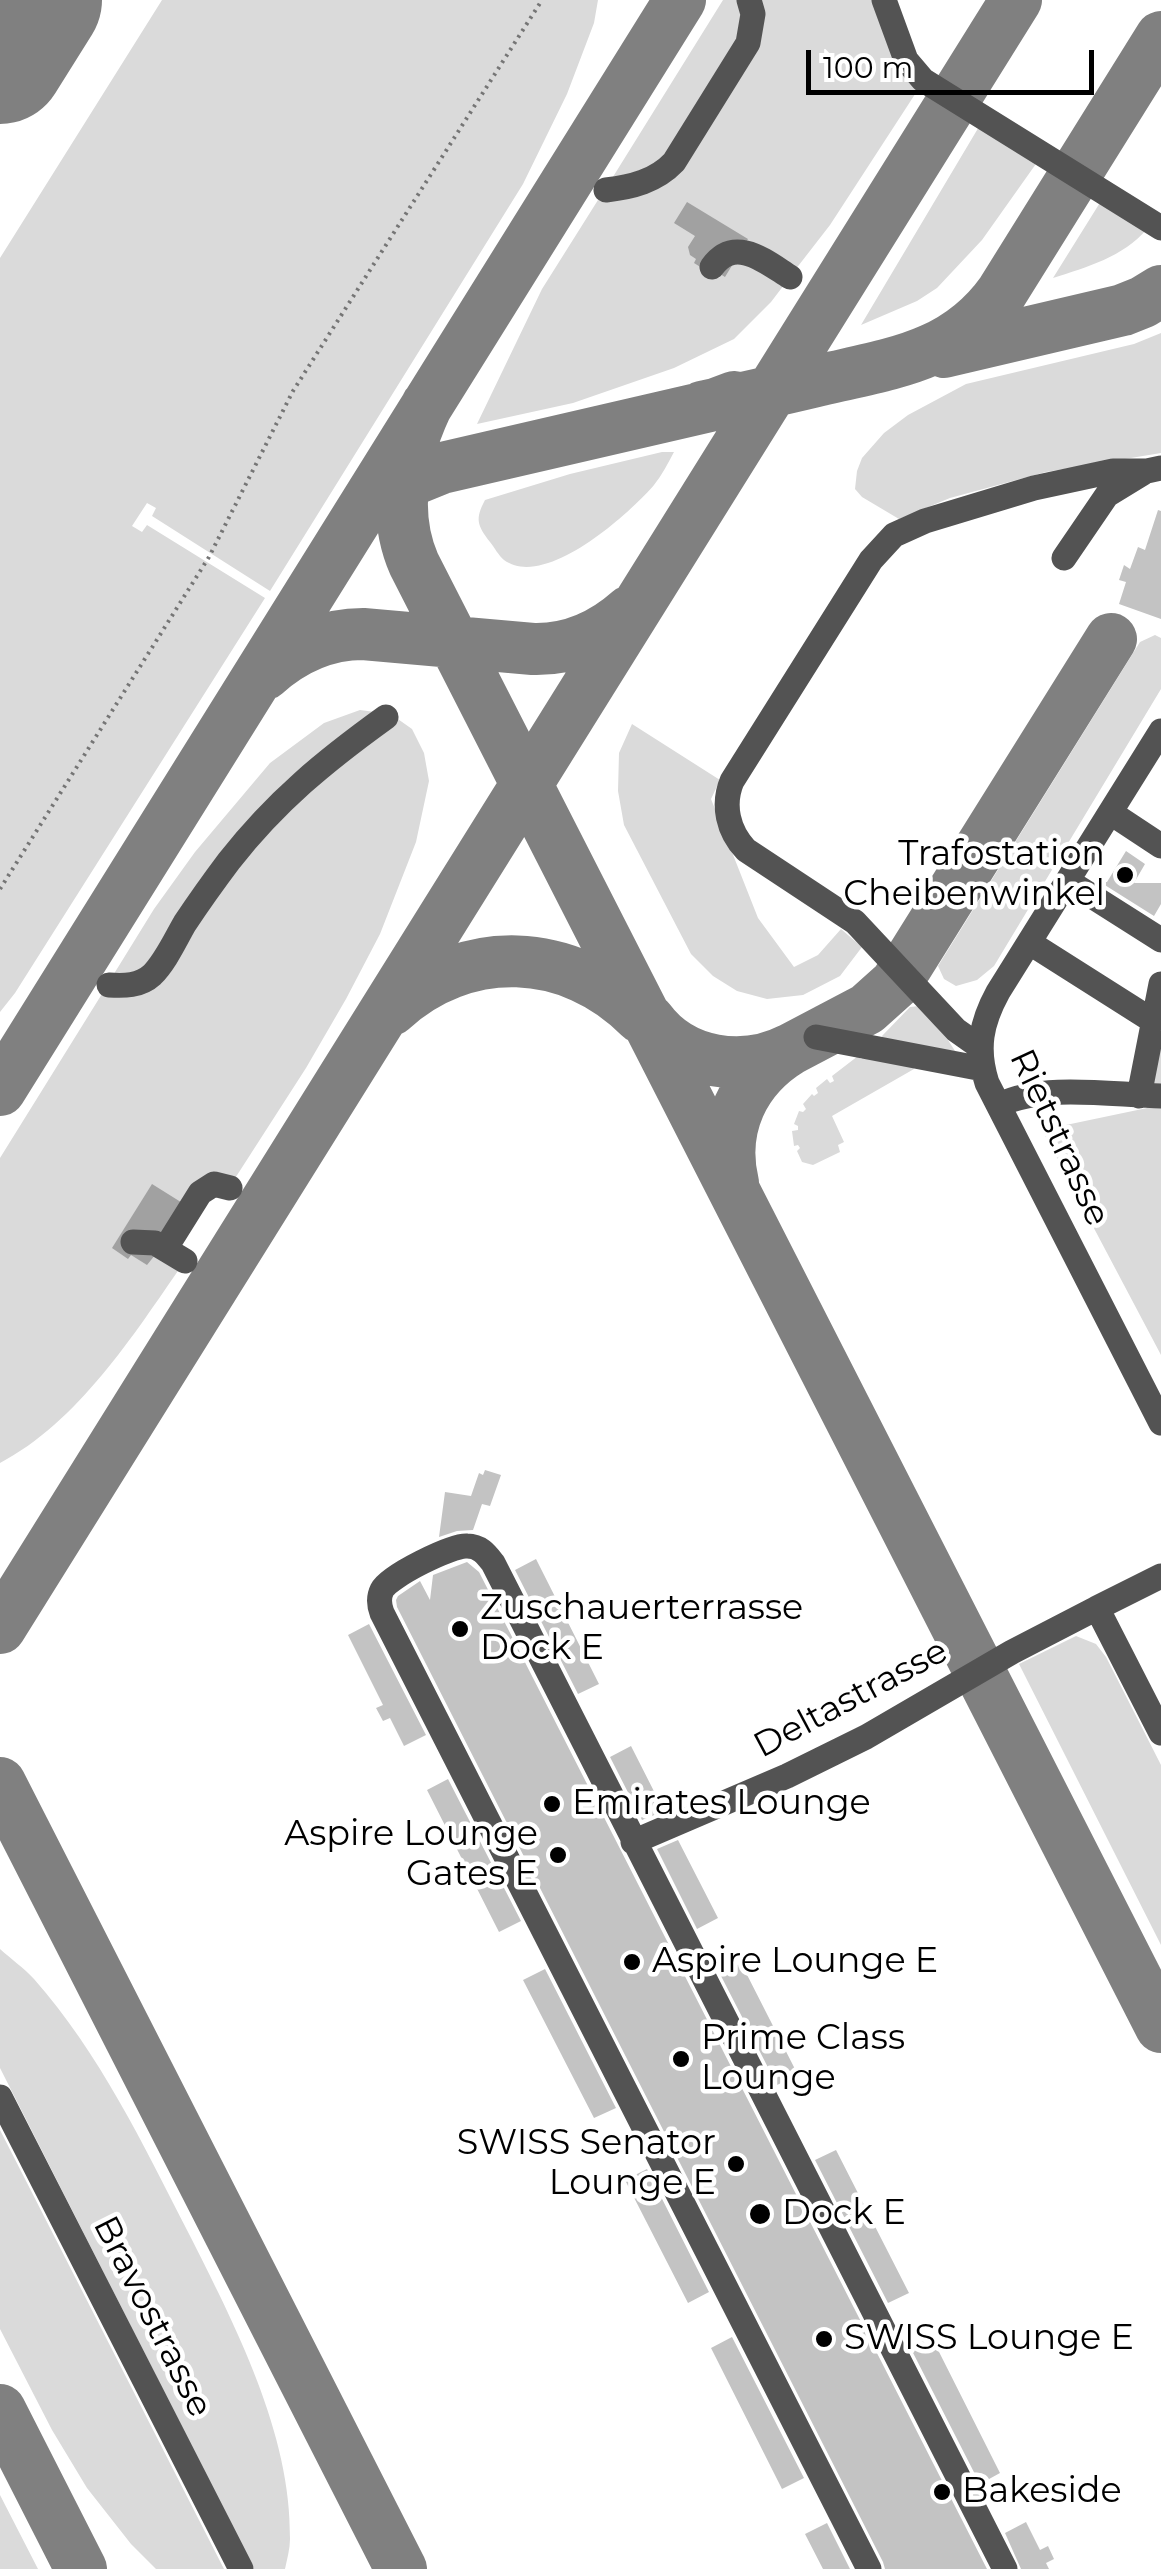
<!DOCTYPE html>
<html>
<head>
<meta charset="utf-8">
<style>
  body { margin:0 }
  #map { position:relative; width:1161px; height:2569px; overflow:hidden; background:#fff; font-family:Montserrat,sans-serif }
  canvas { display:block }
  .scale { position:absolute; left:806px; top:50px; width:288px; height:45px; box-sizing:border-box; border:5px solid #000; border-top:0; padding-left:12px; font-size:30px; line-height:35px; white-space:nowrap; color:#000; -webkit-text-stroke:8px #fff; paint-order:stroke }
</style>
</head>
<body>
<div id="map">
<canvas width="1161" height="2569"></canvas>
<div class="scale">100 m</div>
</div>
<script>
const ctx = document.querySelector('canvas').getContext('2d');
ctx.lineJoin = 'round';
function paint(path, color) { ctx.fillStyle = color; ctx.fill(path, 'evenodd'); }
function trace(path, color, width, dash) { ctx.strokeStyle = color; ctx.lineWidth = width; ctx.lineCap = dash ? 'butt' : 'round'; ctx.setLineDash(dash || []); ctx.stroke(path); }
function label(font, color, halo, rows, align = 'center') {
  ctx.font = font + ' Montserrat,sans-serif'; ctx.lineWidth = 9; ctx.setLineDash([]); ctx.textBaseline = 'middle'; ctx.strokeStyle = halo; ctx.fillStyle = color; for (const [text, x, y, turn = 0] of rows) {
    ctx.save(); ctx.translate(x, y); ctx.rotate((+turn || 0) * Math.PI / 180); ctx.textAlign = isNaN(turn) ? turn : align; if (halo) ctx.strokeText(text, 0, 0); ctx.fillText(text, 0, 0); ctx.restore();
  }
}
paint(new Path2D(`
  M162,0H598L594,23L567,94L523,184L270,591L152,516L156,508L147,503L132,526L142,532L147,525L265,598L15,993L0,1012V258Z
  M723,0H744L747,23L668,161L611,180Z
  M754,0H879L921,85L830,225L792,274L754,248L700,267L719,278L733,258L787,281L771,302L734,339L674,368L573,403L477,424L542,289L598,200L647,186L754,42Z
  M980,125L1038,161L982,240L937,288L917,301L861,325Z
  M1101,201L1147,229C1123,257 1087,267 1053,278Z
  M1161,333V453L1046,472L950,498L899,519L862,497L855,489L857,471L862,458L884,433L908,415L966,384L1134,344Z
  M662,452H674C668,463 662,475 654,485C629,514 545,590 504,560C499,556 494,547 490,542C477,525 475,519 485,500L570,474Z
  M1155,635L1161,638V689L994,966L977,980L956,986L944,979L938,966L1140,642Z
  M360,710L375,712L308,769L149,973L112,977L154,909L195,852L270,763L324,723Z
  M395,717L412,729L424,753L429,781L416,842L380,934L346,999L306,1068L232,1183L143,1250L182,1265C133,1336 78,1422 0,1463V1158L105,989L121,993L258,833Z
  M632,724L720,780L711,799L758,918L794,967L818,955L841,929L862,947L840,976L803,995L767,999L737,991L713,976L691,954L624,825L618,791L619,753Z
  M919,1006L948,1040L955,1051L884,1042L882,1036L910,1007Z
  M1161,1030V1355L1042,1130L1147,1108Z
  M871,1053L911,1063L914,1069L832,1116L844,1142L838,1145L840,1152L813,1165L802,1162L797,1151L800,1148L798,1145L794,1146L792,1131L798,1130V1126L794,1124L799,1111L803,1112L806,1109L803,1104L812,1094L814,1096L818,1093L816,1088L827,1079L830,1083L834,1081L832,1076L858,1056L861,1059Z
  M1076,1636L1096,1644L1106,1657L1161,1765V1945L1019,1664Z
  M0,1949C11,1959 24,1968 34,1979C100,2054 143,2144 188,2232C234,2323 292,2434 290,2539C290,2549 287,2559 285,2569H254L0,2068Z
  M0,2130L224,2569H156L131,2544L87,2488L52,2430L0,2329Z
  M0,2495L38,2569H0Z`), '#dadada');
paint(new Path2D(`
  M687,202L748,239L725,277L704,264L702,268L694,263L696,259L690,255L688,247L695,236L674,223Z
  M152,1184L192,1209L147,1265L131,1255L128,1259L112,1248Z`), '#a1a1a1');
trace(new Path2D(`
  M0,62L38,0
  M944,352L1123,310L1143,302L1161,291
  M427,405C403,456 391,511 414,564L1161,2027
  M702,407C743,398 784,389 825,379C895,363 957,355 1002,292L1161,37
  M380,500L405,483L442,468L710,406L734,397
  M265,674C293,649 326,634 363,634L533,649C570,650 603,635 630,611
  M391,1010C465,942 570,946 640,1017
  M649,1020C682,1065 744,1073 791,1049C743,1078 720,1128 733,1183
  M791,1049L867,1009L896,983L1111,639
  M0,1090L680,0
  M0,1628L1016,0
  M0,1783L401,2569
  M0,2410L81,2569`), '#808080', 52);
trace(new Path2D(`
  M0,59L37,0`), '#808080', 130);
paint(new Path2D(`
  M1158,510L1161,511V619L1119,604L1126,582L1119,580L1124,565L1130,569L1138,547L1145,550Z
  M1126,851L1145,864L1134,883H1161V904L1154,916L1100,882H1107Z
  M485,1470L501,1475L490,1506L482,1504L473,1530L457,1531L439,1537L445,1492L471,1496L479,1473L483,1475Z
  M536,1559L599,1684L578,1694L515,1570Z
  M467,1562L479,1572L987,2569H885L883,2562L397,1607L396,1600L398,1596L420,1581L430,1600L433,1575Z
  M369,1624L426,1735L404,1746L390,1718L383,1721L376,1708L383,1705L348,1635Z
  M631,1746L664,1811L642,1820L610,1757Z
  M448,1779L521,1921L499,1932L427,1790Z
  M678,1840L718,1918L697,1929L657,1849Z
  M741,1963L798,2075L777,2085L720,1974Z
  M545,1969L616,2108L594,2118L523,1980Z
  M836,2150L909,2293L888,2303L815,2160Z
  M647,2169L709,2292L688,2303L625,2180Z
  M930,2334L1000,2473L980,2484L909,2345Z
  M732,2337L804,2478L782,2489L711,2348Z
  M1026,2522L1040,2550L1048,2546L1054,2559L1046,2563L1049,2569H1021L1005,2533Z
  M827,2523L850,2569H823L805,2534Z`), '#c3c3c3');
trace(new Path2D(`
  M0,889L209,557L293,391L542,0`), '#757575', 4, [2.5, 5]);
trace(new Path2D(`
  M884,0L906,60L923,80L1161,228
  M606,190C632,187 656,181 674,162L748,43L753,14L749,0
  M712,267C735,235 766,262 790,277
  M1064,558L1107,495L1143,473
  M1161,731L998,992C981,1023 976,1049 987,1083L1161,1423
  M1111,813L1161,846
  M1068,881L1161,940
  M1030,943L1153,1021
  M109,985C124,986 140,986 152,975C166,961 175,940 185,923C199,902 214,881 229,861C276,801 325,761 386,717
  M816,1037L983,1069
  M980,1047L956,1030L855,922L746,850C728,831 722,805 732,781L871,560L894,535L925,521L1034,488L1113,471H1147L1161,468
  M1139,1096L1161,984
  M999,1105C1044,1083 1111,1095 1161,1096
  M133,1242L155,1243L185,1261
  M165,1249L200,1193L214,1184L230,1188
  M1161,1576L1097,1608L1161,1733
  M633,1842L787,1776L866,1737L1012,1652L1097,1608
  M0,2097L241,2569
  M869,2569L382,1613C379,1605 378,1598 382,1590C389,1576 452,1545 467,1546C480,1546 486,1554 493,1563L1005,2569`), '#535353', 25);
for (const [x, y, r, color] of [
  [1125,875,10,"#000"],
  [460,1629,10,"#000"],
  [552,1804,10,"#000"],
  [558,1855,10,"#000"],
  [632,1962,10,"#000"],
  [681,2059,10,"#000"],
  [736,2164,10,"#000"],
  [760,2214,12,"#000"],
  [824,2339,10,"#000"],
  [942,2492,10,"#000"]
]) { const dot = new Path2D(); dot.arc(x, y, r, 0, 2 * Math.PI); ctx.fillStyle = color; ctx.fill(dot); trace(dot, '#fff', 4); }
label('35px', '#000', '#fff', [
  ["Trafostation",1105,855,"right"],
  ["Cheibenwinkel",1105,895,"right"],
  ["Zuschauerterrasse",480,1609],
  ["Dock E",480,1649],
  ["Emirates Lounge",572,1804],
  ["Aspire Lounge",538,1835,"right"],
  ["Gates E",538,1875,"right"],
  ["Aspire Lounge E",652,1962],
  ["Prime Class",701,2039],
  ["Lounge",701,2079],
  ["SWISS Senator",716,2144,"right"],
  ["Lounge E",716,2184,"right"],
  ["Dock E",782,2214],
  ["SWISS Lounge E",844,2339],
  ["Bakeside",962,2492]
], 'left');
label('35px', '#000', '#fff', [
  ["Rietstrasse",1059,1138,65],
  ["Deltastrasse",851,1699,-28],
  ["Bravostrasse",152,2317,63]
]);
</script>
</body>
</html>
